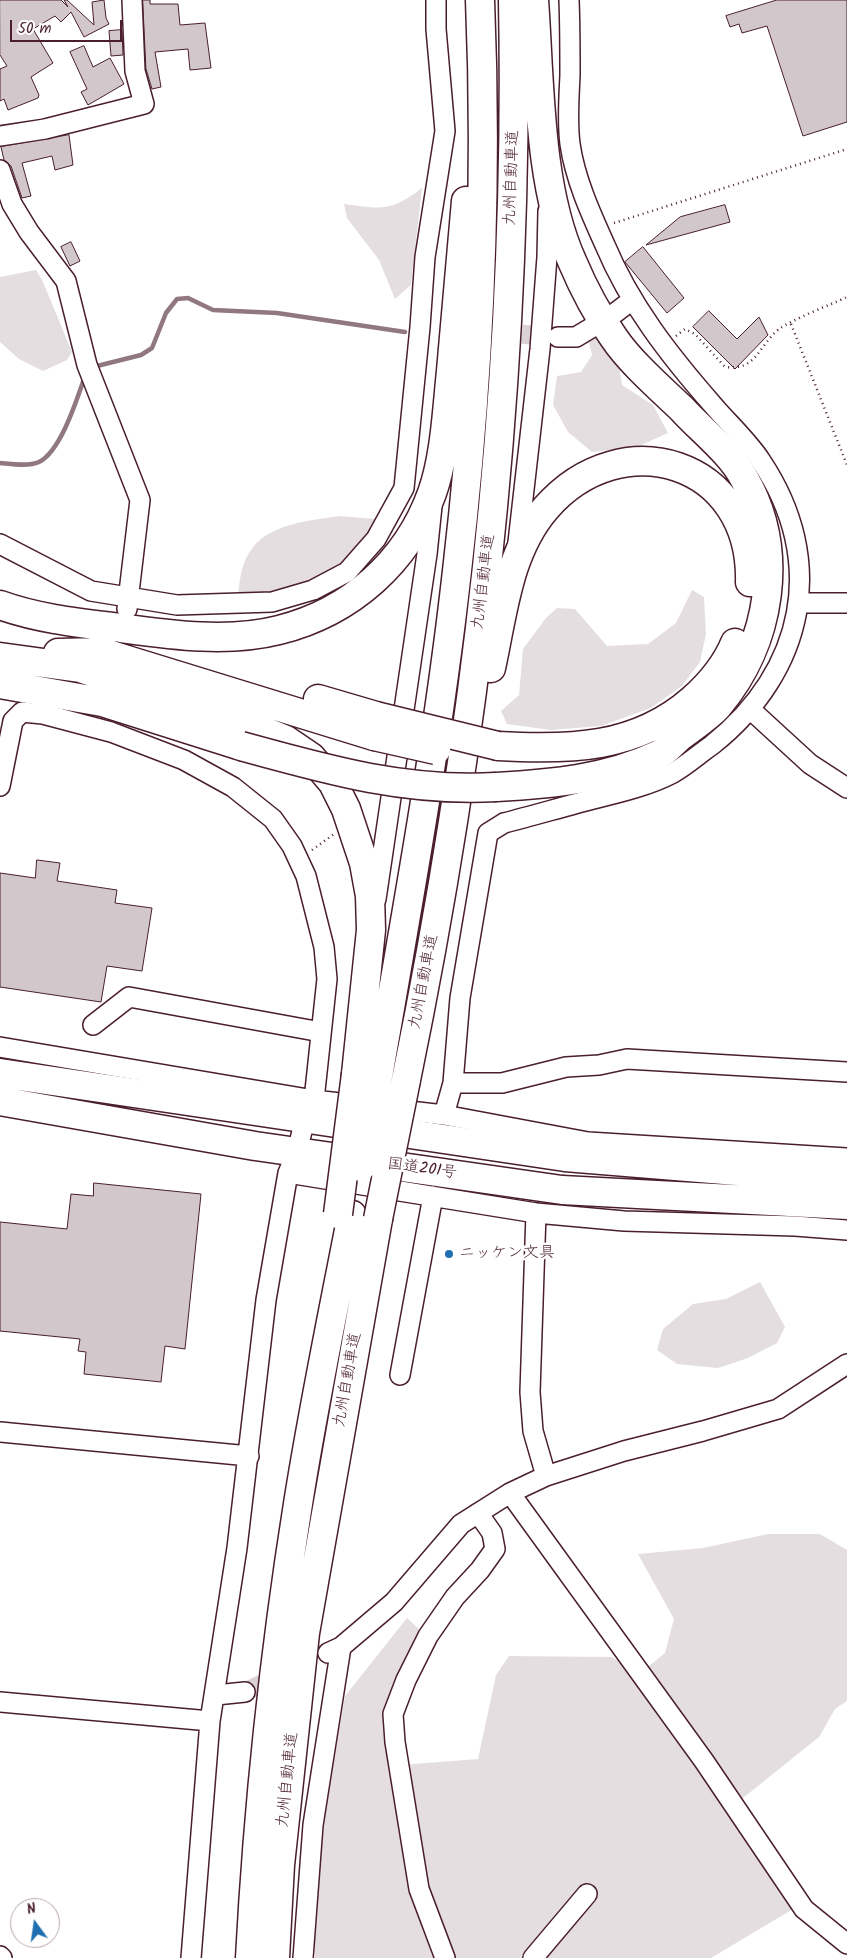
<!DOCTYPE html>
<html>
<head>
<meta charset="utf-8">
<style>
  body { margin:0 }
  #map { position:relative; width:847px; height:1958px; overflow:hidden; background:#fff; font-family:Kalam,sans-serif }
  canvas { display:block }
  .north { position:absolute; left:10px; top:1898px; width:50px; height:50px; box-sizing:border-box; background:#fff; border:1px solid #b7a5aa; border-radius:50%; rotate:346deg; font-size:14px; font-weight:700; line-height:20px; text-align:center; color:#4a1f2b }
  .north::after { content:''; display:block; margin:auto; width:18px; height:22px; background:#1f6fb2; clip-path:polygon(50% 0,100% 100%,50% 72%,0 100%) }
  .scale { position:absolute; left:10px; top:20px; width:112px; height:22px; box-sizing:border-box; border:2px solid #4a1f2b; border-top:0; padding-left:6px; font-size:15px; line-height:18px; white-space:nowrap; color:#4a1f2b; -webkit-text-stroke:4px #fff; paint-order:stroke }
</style>
</head>
<body>
<div id="map">
<canvas width="847" height="1958"></canvas>
<div class="north">N</div>
<div class="scale">50 m</div>
</div>
<script>
const ctx = document.querySelector('canvas').getContext('2d');
ctx.lineJoin = 'round';
function paint(path, color) { ctx.fillStyle = color; ctx.fill(path, 'evenodd'); }
function trace(path, color, width, dash) { ctx.strokeStyle = color; ctx.lineWidth = width; ctx.lineCap = dash ? 'butt' : 'round'; ctx.setLineDash(dash || []); ctx.stroke(path); }
function label(font, color, halo, rows, align = 'center') {
  ctx.font = font + ' Kalam,"Klee One",sans-serif'; ctx.lineWidth = 5; ctx.setLineDash([]); ctx.textBaseline = 'middle'; ctx.strokeStyle = halo; ctx.fillStyle = color; for (const [text, x, y, turn = 0] of rows) {
    ctx.save(); ctx.translate(x, y); ctx.rotate((+turn || 0) * Math.PI / 180); ctx.textAlign = isNaN(turn) ? turn : align; if (halo) ctx.strokeText(text, 0, 0); ctx.fillText(text, 0, 0); ctx.restore();
  }
}
paint(new Path2D(`
  M422,188L411,285L395,299L379,260L347,218L344,204C382,209 390,212 422,188Z
  M36,270L43,282L72,352L67,360L43,371L19,359L0,342V277Z
  M598,336L618,360L622,385L653,405L668,433L637,447L592,452L568,432L553,405L557,376L581,372L592,355L589,342Z
  M339,516L376,519C342,577 306,595 238,594C240,580 241,565 249,553C267,523 309,521 339,516Z
  M692,590L704,597L706,634L700,662L682,686L651,708L601,726L551,730L507,724L501,711L519,695L523,649L546,618L557,608L575,609L607,646L648,644L676,623Z
  M760,1282L785,1327L777,1343L748,1358L718,1368L677,1364L657,1350L663,1329L693,1304L726,1299Z
  M768,1534H820L847,1550V1701L835,1709L819,1737L728,1810L793,1909L711,1958H315L313,1925L322,1834L345,1696L407,1618L419,1629L386,1706L384,1729L388,1766L478,1759L496,1675L509,1656L612,1657L639,1674L665,1653L674,1619L638,1554L703,1548Z`), '#e5dee0');
trace(new Path2D(`
  M93,367L141,355L152,348L166,313L177,299L188,298L213,310L277,313L405,332
  M0,463C11,464 28,467 39,462C61,451 77,399 85,376`), '#91787e', 4.5);
const building = new Path2D(`
  M0,0H61L68,7L64,0H67L94,25L92,2L104,0L106,18L109,24L84,37L71,12L61,22L55,16L33,29L53,63L31,77L39,95L38,98L8,110L4,99L0,101V69L7,66L0,55Z
  M143,0H150V4H178L180,25L205,23L211,68L190,70L188,49L155,52L161,87L152,89L146,69Z
  M777,0H847V122L803,136L767,26L742,33L739,24L730,27L726,16Z
  M122,30L123,55L111,56L109,31Z
  M84,46L93,67L110,58L124,84L88,105L81,92L87,89L70,52Z
  M69,135L73,165L55,170L52,156L22,163L31,196L22,198L11,166L4,160L1,147Z
  M725,205L730,222L646,245L680,217Z
  M71,242L80,261L70,266L61,247Z
  M643,247L684,298L667,313L625,262Z
  M709,311L737,339L759,317L768,335L735,369L693,327Z
  M37,860L60,863L57,881L117,890L115,903L152,908L142,971L107,966L101,1002L0,987V873L35,878Z
  M94,1183L201,1194L185,1349L165,1346L161,1382L84,1374L86,1352L78,1351L80,1339L0,1331V1222L67,1229L71,1194L93,1196Z`);
paint(building, '#d2c7cb');
trace(building, '#4a1f2b', 1);
trace(new Path2D(`
  M494,332L556,337
  M245,1692L328,1653`), '#dbd2d5', 19, [19, 9]);
const minor = new Path2D(`
  M0,136L45,129L144,104L135,71L132,0
  M0,170L12,204L29,232L66,281L87,365L140,500L127,609
  M615,313L632,300
  M558,337H576L591,328
  M518,542L540,349L547,257L548,211
  M0,544L91,591L177,605L272,602L313,590L347,572L376,539L404,488L420,327L425,257L445,131L436,29V0
  M799,603H847
  M750,709L810,764L847,788
  M0,786L13,721L22,712L43,714L111,732L184,760L233,787L273,819L292,846L306,876L324,947L327,979L314,1100L305,1119L297,1152L288,1173L266,1300L237,1548L210,1721L191,1958
  M376,899L427,554L432,506
  M93,1025L129,997L321,1032
  M0,1047L314,1100L444,1115L588,1142L847,1158
  M453,1083H502L566,1067L599,1065L627,1059L847,1072
  M444,1115L453,1083L460,998L488,833L504,823C535,815 566,806 597,798C622,792 650,785 673,773C687,765 699,754 712,745C805,671 828,561 761,461C748,441 728,423 712,404C670,356 630,305 605,245C591,214 575,179 570,144C567,121 569,98 570,75C570,50 570,25 569,0
  M288,1173L536,1213L624,1221L795,1226L847,1230
  M536,1213L530,1392L533,1431L546,1476
  M400,1375L433,1196
  M0,1432L249,1456
  M510,1493L704,1761L804,1909L847,1944
  M328,1653L341,1647L394,1602L461,1524L510,1493L546,1476L624,1451L703,1431L778,1409L847,1364
  M216,1695L245,1692
  M0,1702L210,1721
  M0,1956L2,1958
  M303,1958L313,1825L341,1647
  M445,1958L419,1889L395,1742L393,1714L406,1680L428,1636L455,1597L480,1570L495,1549L492,1533L478,1513
  M533,1958L587,1894`);
const highway = new Path2D(`
  M0,605C39,619 80,623 121,628C172,635 228,643 279,630C351,612 407,562 432,493C445,457 447,409 451,371C456,314 461,257 466,201
  M58,653L101,652L374,736
  M0,657L80,668L234,719L286,740L311,757L333,783L346,809L364,863L370,896L371,930L356,1074
  M491,668C503,613 508,552 546,508C622,421 753,461 750,582
  M0,684L102,702L241,746
  M318,699L376,716
  M498,746C569,750 636,749 692,700C710,684 726,665 735,643
  M496,787C552,784 607,779 658,755C667,751 674,741 682,735C694,726 708,717 718,706C771,643 786,551 744,478C730,452 702,431 682,409C660,388 631,363 614,338C597,314 583,287 572,261C538,186 540,81 534,0
  M0,1073L565,1157L798,1176L847,1178
  M378,1077C407,909 438,741 457,571C479,382 488,190 480,0
  M406,1080C479,725 520,363 513,0
  M0,1101L255,1146L562,1190L847,1205
  M250,1958C258,1806 274,1655 298,1504C313,1408 333,1312 352,1215
  M275,1958L280,1865L305,1633L378,1219`);
trace(minor, '#4a1f2b', 22);
trace(highway, '#4a1f2b', 31);
trace(new Path2D(`
  M614,223L847,149
  M791,324L847,465
  M676,336L685,329L695,334L725,367C757,371 758,346 779,329C793,319 830,305 847,297
  M312,850L334,834`), '#4a1f2b', 2.5, [1, 4]);
trace(minor, '#fff', 19);
trace(highway, '#fff', 28);
const highwayBridge = new Path2D(`
  M376,716L498,746
  M374,736L436,750
  M241,746C328,770 405,792 496,787
  M361,1167L378,1077
  M338,1214L356,1074
  M378,1219L406,1080`);
trace(highwayBridge, '#4a1f2b', 31, []);
trace(highwayBridge, '#fff', 28);
for (const [x, y, r, color] of [
  [449,1254,5,"#1f6fb2"]
]) { const dot = new Path2D(); dot.arc(x, y, r, 0, 2 * Math.PI); ctx.fillStyle = color; ctx.fill(dot); trace(dot, '#fff', 2); }
label('16px', '#4a1f2b', '#fff', [
  ["九州自動車道",513,178,-88],
  ["九州自動車道",485,582,-83],
  ["九州自動車道",425,982,-79],
  ["国道201号",422,1170,8],
  ["九州自動車道",349,1380,-80],
  ["九州自動車道",289,1780,-84]
]);
label('16px', '#4a1f2b', '#fff', [
  ["ニッケン文具",459,1254]
], 'left');
</script>
</body>
</html>
